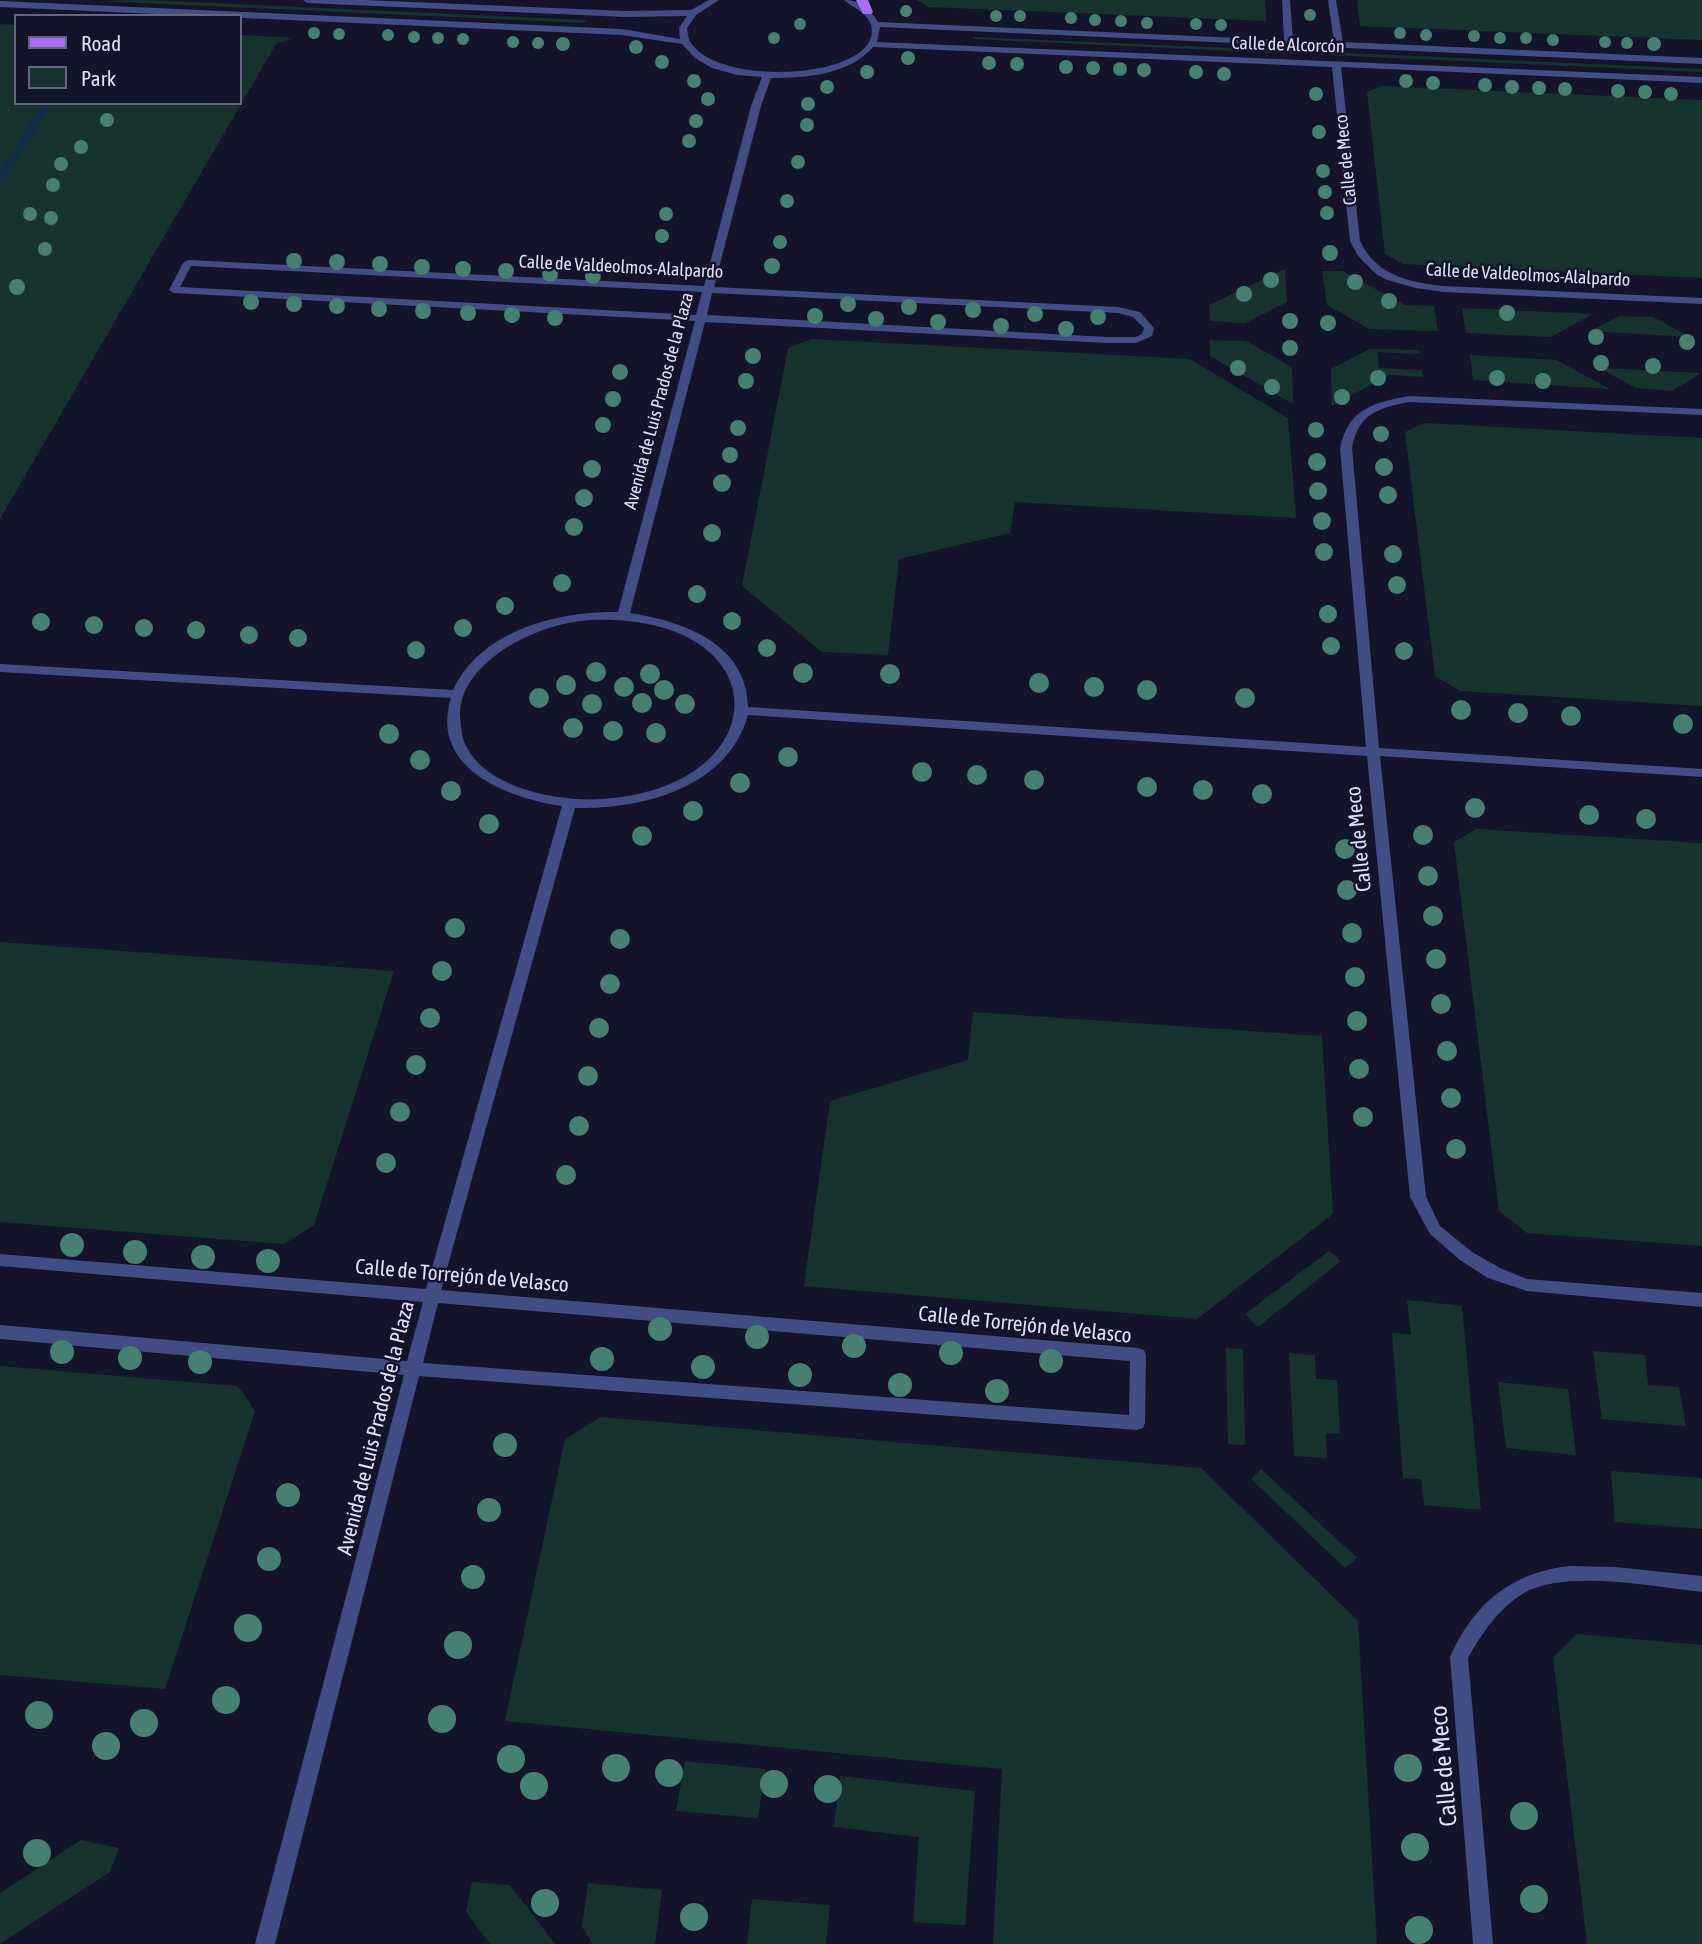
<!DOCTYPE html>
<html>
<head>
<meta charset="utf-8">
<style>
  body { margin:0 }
  #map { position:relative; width:1702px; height:1944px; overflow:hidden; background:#13142a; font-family:"Asap Condensed",sans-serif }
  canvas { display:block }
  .legend { position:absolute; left:14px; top:14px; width:228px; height:91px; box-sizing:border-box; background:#13142a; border:2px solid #64667e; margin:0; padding:9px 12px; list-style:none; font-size:21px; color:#dee1fc }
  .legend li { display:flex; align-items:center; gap:14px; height:35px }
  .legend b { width:35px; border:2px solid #64667e }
</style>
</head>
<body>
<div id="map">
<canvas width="1702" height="1944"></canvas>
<ul class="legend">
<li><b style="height:9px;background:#a76ef4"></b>Road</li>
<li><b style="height:19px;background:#17332d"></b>Park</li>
</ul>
</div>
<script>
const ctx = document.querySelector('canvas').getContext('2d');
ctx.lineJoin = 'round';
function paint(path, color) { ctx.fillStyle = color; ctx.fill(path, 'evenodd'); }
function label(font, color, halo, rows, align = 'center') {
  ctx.font = font + ' "Asap Condensed",sans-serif'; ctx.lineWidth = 5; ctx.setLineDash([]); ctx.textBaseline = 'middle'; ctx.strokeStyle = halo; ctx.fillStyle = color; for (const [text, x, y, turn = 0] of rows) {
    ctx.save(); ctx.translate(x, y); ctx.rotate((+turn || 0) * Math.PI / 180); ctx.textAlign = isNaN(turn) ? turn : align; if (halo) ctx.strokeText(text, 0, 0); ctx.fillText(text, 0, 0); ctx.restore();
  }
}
paint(new Path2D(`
  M145,0L586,20L584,23L98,1Z
  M916,0H1265L1266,21L929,7Z
  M1357,0H1702V40L1360,26Z
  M0,24L16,25V103H240V35L293,38L276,44L0,519Z
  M973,37L1300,51L1299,54L973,39Z
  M1327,52L1702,69V72L1328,55Z
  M1381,86L1702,100V278L1403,264L1385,254L1367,92Z
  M1285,269L1287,302L1245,323L1210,321L1209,305Z
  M1322,271H1343L1405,305L1434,306L1438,331L1369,329L1327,305Z
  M1462,308L1593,314L1551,337L1466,333Z
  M1619,316L1653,317L1690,337L1590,331Z
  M812,339L1190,359L1288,418L1296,518L1015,502L1010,533L899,559L888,655L822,652L742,586L788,348Z
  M1210,340L1246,341L1292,367L1293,404L1210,356Z
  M1370,349L1419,350L1420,354L1377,352L1379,368L1422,370L1423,377L1389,375L1332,406L1331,369Z
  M1470,355L1556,360L1610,389L1473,380Z
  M1599,368L1701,373L1672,391L1636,388Z
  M1425,423L1702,438V706L1460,691L1435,676L1405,432Z
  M1476,829L1702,843V1246L1527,1233L1499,1211L1454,842Z
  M0,942L394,971L314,1225L284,1244L0,1222Z
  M973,1012L1322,1036L1333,1214L1197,1319L804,1286L830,1101L968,1060Z
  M1329,1251L1341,1261L1258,1327L1245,1314Z
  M1407,1300L1462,1306L1481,1510L1424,1505L1421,1479L1403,1478L1392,1333L1411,1335Z
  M1226,1348L1243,1349L1245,1445L1228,1444Z
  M1593,1351L1645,1355L1648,1385L1679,1387L1686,1426L1602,1419Z
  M1289,1353L1315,1355L1316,1379L1337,1380L1340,1434L1326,1433L1327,1458L1294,1456Z
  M0,1366L238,1386L255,1411L165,1689L0,1675Z
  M1498,1382L1568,1389L1576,1455L1506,1448Z
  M601,1417L1201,1468L1358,1621L1377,1944H993L1002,1769L505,1721L565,1439Z
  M1261,1469L1357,1558L1345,1568L1251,1479Z
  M1611,1471L1702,1478V1529L1615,1522Z
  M1577,1634L1702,1645V1944H1587L1553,1657Z
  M685,1761L765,1769L758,1818L676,1811Z
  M840,1776L975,1791L965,1925L913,1922L919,1837L834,1827Z
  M81,1840L119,1848L110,1872L0,1944V1893Z
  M472,1882L510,1885L555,1944H490L466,1912Z
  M588,1883L662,1890L655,1944H593L582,1927Z
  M752,1899L830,1905L826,1944H747Z`), '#17332d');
paint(new Path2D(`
  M42,103H52L5,180L0,183V171Z`), '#102e46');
paint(new Path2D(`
  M303,0H365L625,11L691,10L709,0H719L696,15L687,28C688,33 688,39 691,43C721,89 885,78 871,25C867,12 853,8 844,0C860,0 870,8 878,22L1284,40L1282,0H1290L1293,40L1334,42L1328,0H1336L1343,42L1702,58V64L880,27L877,42L1702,77V83L1341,67L1360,241C1376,275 1408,282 1443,286L1702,298V304L1443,292L1416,288L1387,280L1376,274L1358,256L1350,241L1332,67L873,47C850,75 804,78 771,78L761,106L714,287L1118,307L1140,312L1154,328L1152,336L1136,343H1107L705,322L630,613C682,621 747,643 748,707L1366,747L1340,448C1349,408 1373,403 1409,396L1702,409V415L1409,402C1378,408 1358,414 1352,448L1379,748L1702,769V777L1380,756L1426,1197L1440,1226L1472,1252L1500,1268L1527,1279L1702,1293V1307L1527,1291L1488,1278L1460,1260L1430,1234L1410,1197L1367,756L748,715C727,789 642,809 575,808L441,1290L1138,1348L1144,1350L1146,1355L1145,1423L1143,1428L1137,1430L419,1376L275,1944H255L404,1375L0,1339V1325L407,1361L423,1302L0,1266V1254L426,1289L562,806C507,798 429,768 451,698L0,672V664L453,690C481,630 558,611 618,612L695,321L174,293L169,290L183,263L188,260L704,286L751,106L762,77L737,75L712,68L695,58L682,44L622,35L0,7V1L622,29L680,39L679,28L687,16L625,17L307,3ZM191,266L702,292L696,315L180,287ZM712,293L1118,313L1133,317L1144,328L1142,334L1135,337H1107L707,315ZM591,620C781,613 780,787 603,799C559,802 487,789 466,746C461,736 461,726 460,715C459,686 484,662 506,648C531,632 561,622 591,620ZM438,1303L1130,1361L1129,1415L423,1363Z
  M1569,1566L1615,1567L1702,1576V1592C1655,1587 1566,1569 1524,1593C1499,1608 1482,1633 1468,1658L1493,1944H1473L1450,1657C1474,1603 1511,1573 1569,1566Z`), '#424d85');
paint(new Path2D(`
  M856,0H868L873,12L871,14H863Z`), '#a76ef4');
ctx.fillStyle = '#458070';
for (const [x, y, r] of [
  [906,11,6],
  [1310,15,6],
  [996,16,6],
  [1020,16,6],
  [1071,18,6],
  [1095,20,6],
  [1121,21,6],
  [1147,23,6],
  [800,24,6],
  [1196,24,6],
  [1221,25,6],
  [314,33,6],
  [1400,33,6],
  [339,34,6],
  [388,35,6],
  [1426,35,6],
  [1474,36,6],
  [414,37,6],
  [438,38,6],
  [774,38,6],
  [1500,38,6],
  [1526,38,6],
  [463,39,6],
  [1553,40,6],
  [513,42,6],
  [1605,42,6],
  [538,43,6],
  [1627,43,6],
  [563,44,7],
  [1654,44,7],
  [636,47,7],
  [908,58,7],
  [662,62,7],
  [989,63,7],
  [1017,64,7],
  [1066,67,7],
  [1093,68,7],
  [1120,69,7],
  [1144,70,7],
  [867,72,7],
  [1196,72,7],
  [1224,74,7],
  [694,81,7],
  [1406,81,7],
  [1433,83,7],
  [1485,85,7],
  [827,87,7],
  [1512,87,7],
  [1539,88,7],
  [1565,89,7],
  [1618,91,7],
  [1645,92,7],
  [1316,94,7],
  [1671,94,7],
  [708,99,7],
  [808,104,7],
  [107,120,7],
  [696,121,7],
  [807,125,7],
  [1319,132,7],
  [689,141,7],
  [81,147,7],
  [798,162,7],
  [61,164,7],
  [1323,171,7],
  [53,185,7],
  [1325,192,7],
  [787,201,7],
  [1327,213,7],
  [30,214,7],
  [666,214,7],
  [51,218,7],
  [662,236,7],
  [780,242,7],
  [45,249,7],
  [1330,253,8],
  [294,261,8],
  [337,262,8],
  [380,264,8],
  [772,266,8],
  [422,267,8],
  [463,269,8],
  [506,271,8],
  [550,274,8],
  [593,276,8],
  [1271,280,8],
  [1355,282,8],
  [17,287,8],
  [1244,294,8],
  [1389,301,8],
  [251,302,8],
  [294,304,8],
  [848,304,8],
  [337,306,8],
  [909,307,8],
  [379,309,8],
  [973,310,8],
  [423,311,8],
  [468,313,8],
  [1507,313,8],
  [1035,314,8],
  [512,315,8],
  [815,316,8],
  [1098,317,8],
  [555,318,8],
  [876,319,8],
  [1290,321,8],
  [938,322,8],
  [1328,323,8],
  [1001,326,8],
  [1066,329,8],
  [1596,337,8],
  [1687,342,8],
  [1290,348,8],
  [753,356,8],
  [1601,363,8],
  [1653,366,8],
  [1238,368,8],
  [620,372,8],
  [1378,378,8],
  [1497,378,8],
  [746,381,8],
  [1543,381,8],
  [1272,387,8],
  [1342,397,8],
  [613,399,8],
  [603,425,8],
  [738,428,8],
  [1316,430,8],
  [1381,434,8],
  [730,455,8],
  [1317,462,9],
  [1384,467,9],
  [592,469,9],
  [722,483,9],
  [1318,491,9],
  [1388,495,9],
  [584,498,9],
  [1322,521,9],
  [574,527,9],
  [712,533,9],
  [1324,552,9],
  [1393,554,9],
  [562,583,9],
  [1397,585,9],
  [697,594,9],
  [505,606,9],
  [1328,614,9],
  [732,621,9],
  [41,622,9],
  [94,625,9],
  [144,628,9],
  [463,628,9],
  [196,630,9],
  [249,635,9],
  [298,638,9],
  [1331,646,9],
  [767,648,9],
  [416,650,9],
  [1404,651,9],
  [596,672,10],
  [803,673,10],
  [650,674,10],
  [890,674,10],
  [1039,683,10],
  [566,685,10],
  [624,687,10],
  [1094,687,10],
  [664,690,10],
  [1147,690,10],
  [539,698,10],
  [1245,698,10],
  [642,703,10],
  [592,704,10],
  [685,704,10],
  [1461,710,10],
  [1518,713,10],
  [1571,716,10],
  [1683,724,10],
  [573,728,10],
  [613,731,10],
  [656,733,10],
  [389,734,10],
  [788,757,10],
  [420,760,10],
  [922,772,10],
  [977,775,10],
  [1034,780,10],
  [740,783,10],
  [1147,787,10],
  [1203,790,10],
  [451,791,10],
  [1262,794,10],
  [1475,808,10],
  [693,811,10],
  [1589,815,10],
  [1646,819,10],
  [489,824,10],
  [1423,835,10],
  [642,836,10],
  [1345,849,10],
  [1428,876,10],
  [1347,890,10],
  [1433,916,10],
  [455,928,10],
  [1352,933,10],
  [620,939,10],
  [1436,959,10],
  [442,971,10],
  [1355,977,10],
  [610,984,10],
  [1441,1004,10],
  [430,1018,10],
  [1357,1021,10],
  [599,1028,10],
  [1447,1051,10],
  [416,1065,10],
  [1359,1069,10],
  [588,1076,10],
  [1451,1098,10],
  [400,1112,10],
  [1363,1117,10],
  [579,1126,10],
  [1456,1149,10],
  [386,1163,10],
  [566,1175,10],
  [72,1245,12],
  [135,1252,12],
  [203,1257,12],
  [268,1261,12],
  [660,1329,12],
  [757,1337,12],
  [854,1346,12],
  [62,1352,12],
  [951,1353,12],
  [130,1358,12],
  [602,1359,12],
  [1051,1361,12],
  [200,1362,12],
  [703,1367,12],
  [800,1375,12],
  [900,1385,12],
  [997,1391,12],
  [505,1445,12],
  [288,1495,12],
  [489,1510,12],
  [269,1559,12],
  [473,1577,12],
  [248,1628,14],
  [458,1645,14],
  [226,1700,14],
  [39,1715,14],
  [442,1719,14],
  [144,1723,14],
  [106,1746,14],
  [511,1759,14],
  [616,1768,14],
  [1408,1768,14],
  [669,1773,14],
  [774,1784,14],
  [534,1786,14],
  [828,1789,14],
  [1524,1816,14],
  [1415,1847,14],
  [37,1853,14],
  [1534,1899,14],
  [545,1903,14],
  [694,1917,14],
  [1419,1930,14]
]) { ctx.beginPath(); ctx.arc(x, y, r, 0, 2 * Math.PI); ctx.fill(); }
label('18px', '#dee1fc', '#13142a', [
  ["Calle de Alcorcón",1288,45,2],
  ["Calle de Meco",1346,160,-96],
  ["Calle de Valdeolmos-Alalpardo",621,267,3],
  ["Calle de Valdeolmos-Alalpardo",1528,275,3],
  ["Avenida de Luis Prados de la Plaza",659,401,-75]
]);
label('21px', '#dee1fc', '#13142a', [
  ["Calle de Meco",1359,839,-96],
  ["Calle de Torrejón de Velasco",462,1276,5],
  ["Calle de Torrejón de Velasco",1025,1325,6],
  ["Avenida de Luis Prados de la Plaza",376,1428,-76]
]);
label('24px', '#dee1fc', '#13142a', [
  ["Calle de Meco",1444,1766,-95]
]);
</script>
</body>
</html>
